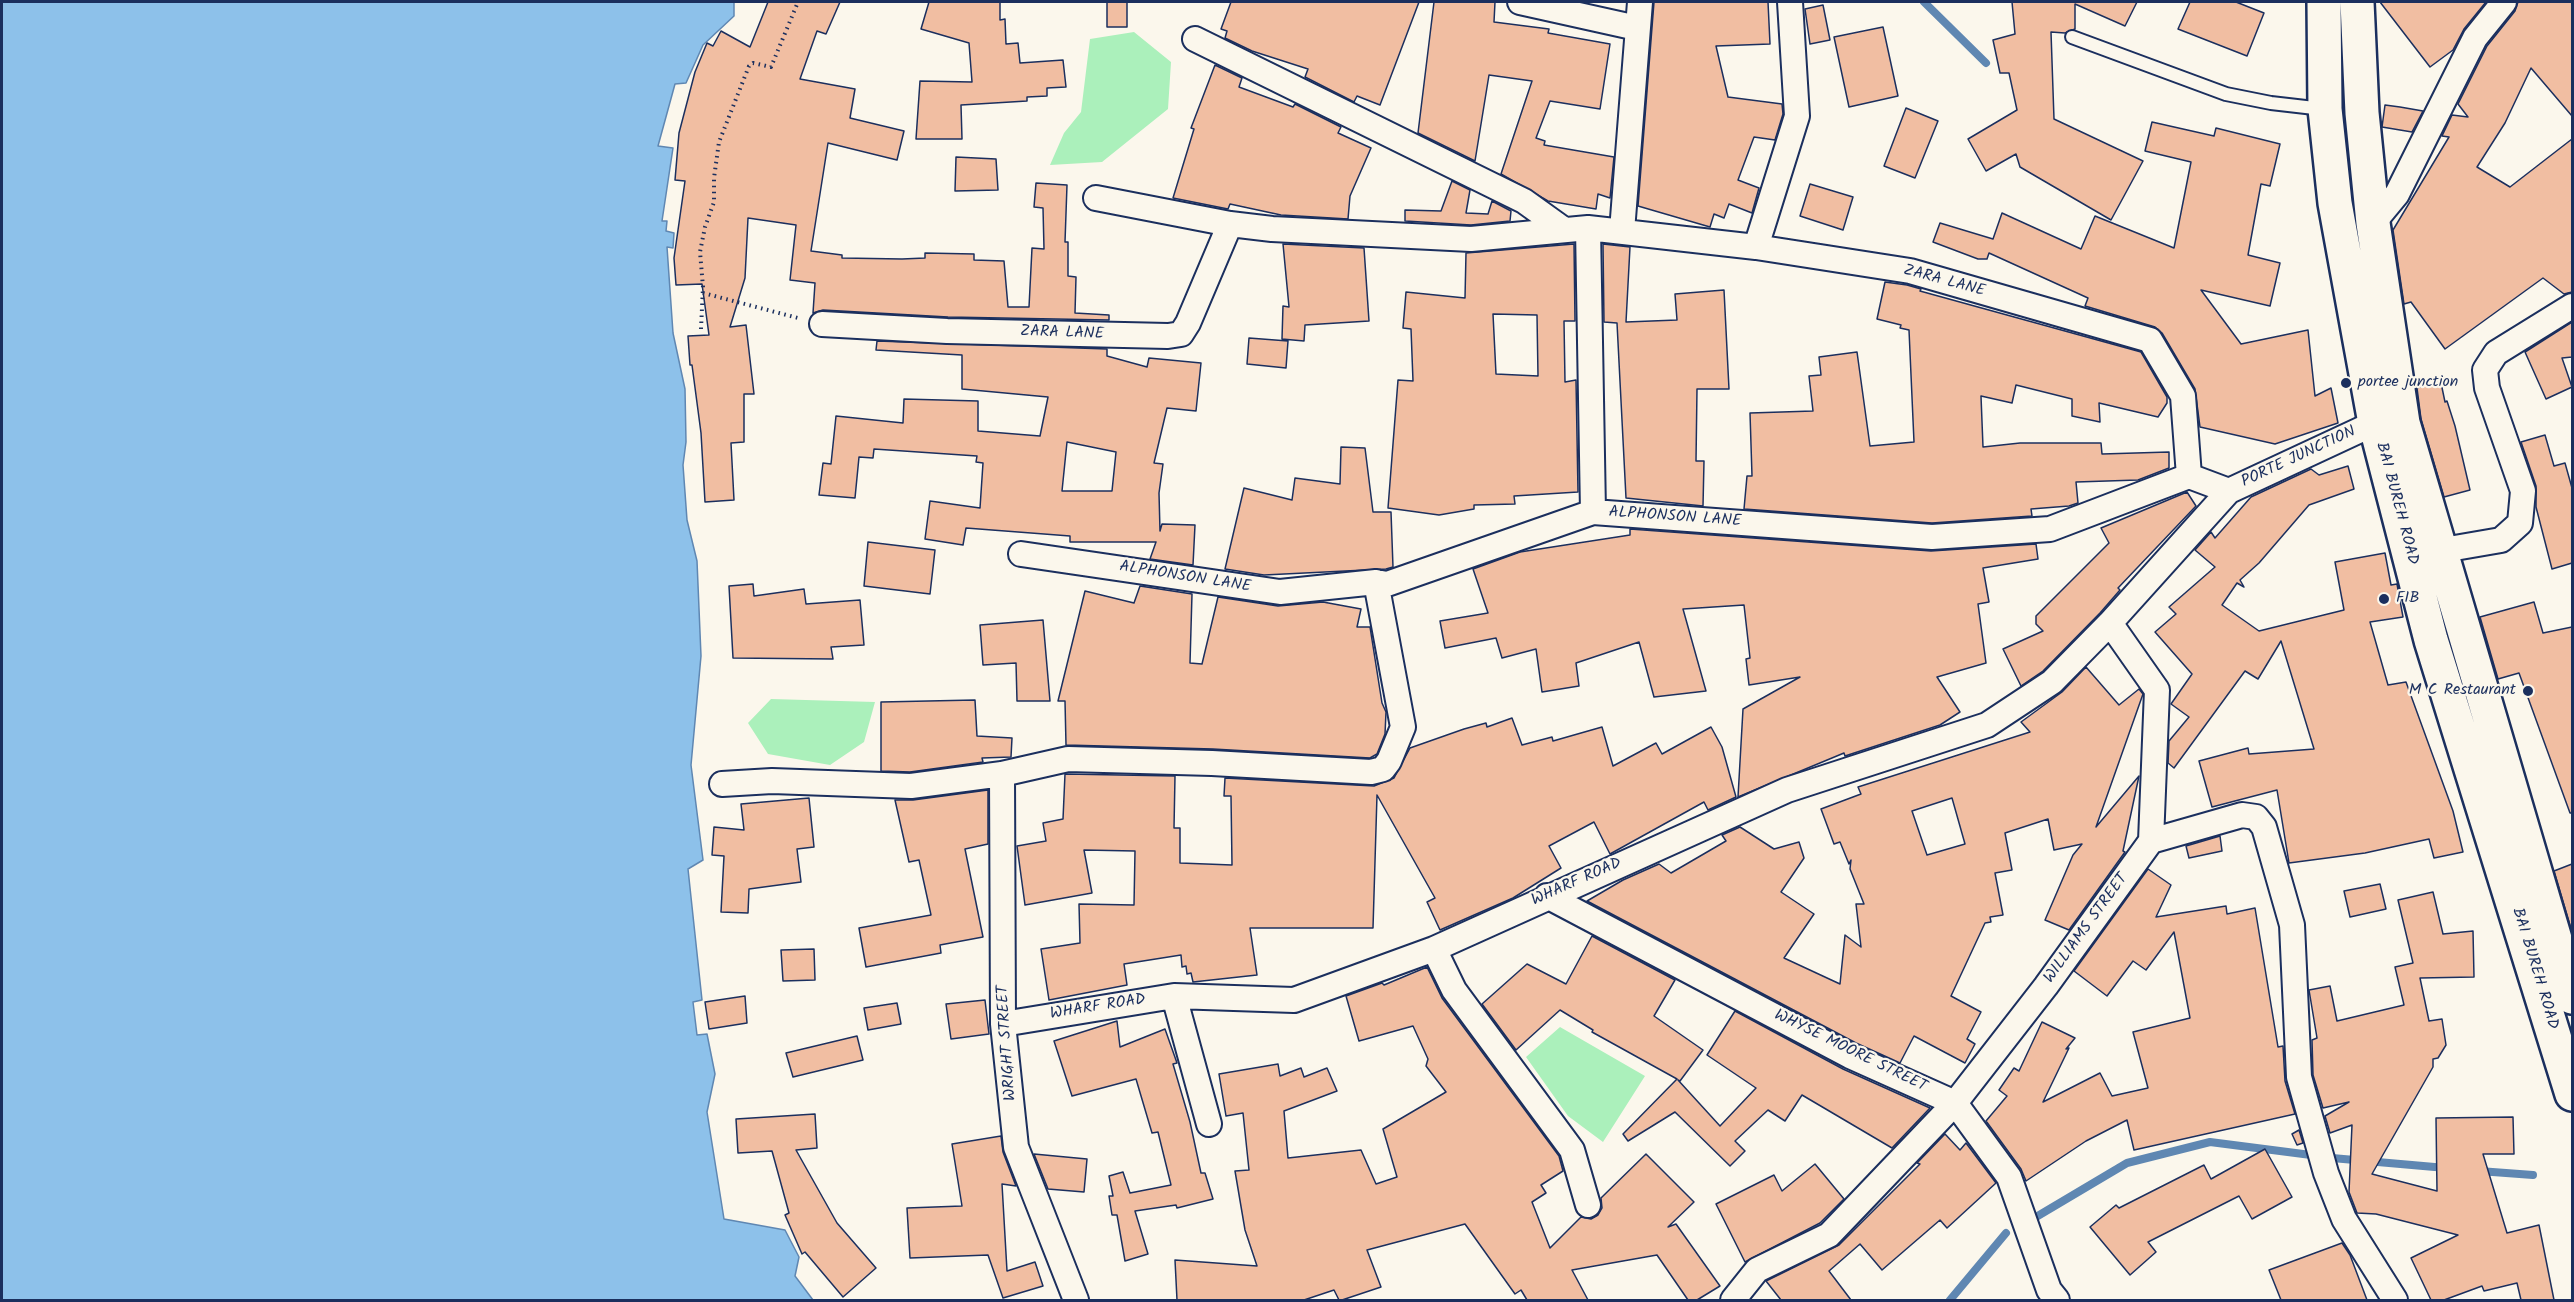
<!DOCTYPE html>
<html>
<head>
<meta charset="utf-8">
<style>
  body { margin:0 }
  #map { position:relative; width:2574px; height:1302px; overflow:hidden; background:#fbf7ec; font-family:Kalam,sans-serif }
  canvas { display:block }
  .frame { position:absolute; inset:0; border:3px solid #1b2f5e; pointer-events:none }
</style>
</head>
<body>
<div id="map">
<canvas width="2574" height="1302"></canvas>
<div class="frame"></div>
</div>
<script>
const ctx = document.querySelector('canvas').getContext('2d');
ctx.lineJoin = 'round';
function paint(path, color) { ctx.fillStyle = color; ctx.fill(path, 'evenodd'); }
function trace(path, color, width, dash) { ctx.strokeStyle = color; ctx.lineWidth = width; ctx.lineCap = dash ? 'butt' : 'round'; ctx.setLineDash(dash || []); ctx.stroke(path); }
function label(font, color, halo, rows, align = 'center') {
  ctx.font = font + ' Kalam,sans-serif'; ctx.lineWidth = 4.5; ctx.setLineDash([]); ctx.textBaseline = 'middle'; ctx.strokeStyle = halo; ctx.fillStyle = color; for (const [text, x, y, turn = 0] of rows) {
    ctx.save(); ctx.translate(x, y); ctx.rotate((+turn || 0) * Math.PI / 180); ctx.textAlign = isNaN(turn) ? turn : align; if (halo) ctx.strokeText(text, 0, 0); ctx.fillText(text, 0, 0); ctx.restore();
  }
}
paint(new Path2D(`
  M1134,32L1171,62L1168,109L1102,162L1050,165L1064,133L1081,112L1090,39Z
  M771,699L875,702L864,742L830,765L768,754L748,723Z
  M1560,1027L1645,1076L1603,1142L1568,1116L1526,1057Z`), '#abf0bb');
const water = new Path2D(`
  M2,2H734V16L703,45L686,83L675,84L658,146L673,148L662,221H667L666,231L674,233L673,248L667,247L673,333L685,389L686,442L683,465L687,520L697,561L701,656L691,765L703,860L688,869L702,1000L693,1002L697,1035L707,1034L715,1074L707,1112L724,1219L785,1230L799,1257L795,1276L813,1300H2Z`);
paint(water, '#8dc1ea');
trace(water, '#5f87b2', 1.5);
trace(new Path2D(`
  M1924,2L1986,63
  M2332,1158L2446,1168
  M2479,1171L2533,1175
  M2036,1217L2127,1163L2210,1142L2311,1155
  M1950,1300L2006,1233`), '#5f87b2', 8);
const building = new Path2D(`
  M768,2H840L826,34L817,31L800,79L855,89L850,118L904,131L897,160L828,143L811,251L842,255V258L902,259L925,258V253L974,254V260L1004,261L1008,307H1029L1032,248L1044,249L1043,208L1034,207L1036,183L1067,185L1065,242H1068V276L1076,277L1075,313L1109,315V320L948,317L823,310L813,313L815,283L790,280L796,225L748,218L745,278L730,327L746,325L754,394H744V442L731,443L734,500L705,502L701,433L692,365H690L688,336L709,335L702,284L676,285L674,258L685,181L675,180L679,133L695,72L707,43L713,46L721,31L750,47Z
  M929,2H1000V20L1005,19L1006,44L1018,43L1020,63L1063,60L1066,87L1047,88V96L1027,97V101L961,105L962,139H916L920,81L972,82L969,43L921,29Z
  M1107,2H1127V27H1107Z
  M1231,2H1419L1380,105L1357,96L1354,102L1305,77L1308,69L1252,51L1225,38L1227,31L1221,29Z
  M1434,2H1495L1494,22L1549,29L1548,33L1610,44L1600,109L1550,101L1536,138L1545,141L1544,145L1614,157L1610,198L1598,194L1596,209L1548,201L1501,174L1532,81L1489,75L1475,161L1418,133Z
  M1654,2H1768L1770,44L1716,46L1728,97L1782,104L1783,114L1775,140L1754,137L1738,180L1759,188L1752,213L1729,204L1724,218L1714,214L1710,227L1638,206Z
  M2012,2H2137L2125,26L2075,4V29L2065,33L2051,32L2054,119L2143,161L2111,220L2020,167L2016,154L1986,171L1968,139L2017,110L2009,73H2000L1993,40L2015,34Z
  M2190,2H2236L2264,13L2247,56L2178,29Z
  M2380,2H2486L2464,29L2453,50L2430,67Z
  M2518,2H2572V116L2531,68L2505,123L2477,167L2510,187L2572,139V292L2564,294L2543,278L2445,349L2411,302L2404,304L2393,230L2449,137L2442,136L2452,115L2468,117L2458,104L2487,46L2515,11Z
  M1823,5L1830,40L1810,44L1805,9Z
  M1883,27L1898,96L1849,107L1834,37Z
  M1215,65L1242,78L1239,87L1293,107L1295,104L1341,127L1338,133L1371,148L1350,196L1348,219L1281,215L1230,204L1228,209L1173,198L1194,129L1191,128Z
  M2385,105L2400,107L2423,111L2412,132L2382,127Z
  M1906,108L1938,121L1915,178L1884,166Z
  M2152,122L2214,136L2216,128L2280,144L2270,186L2261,184L2248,255L2280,263L2270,306L2201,290L2241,344L2308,330L2315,396L2331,388L2338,423L2275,444L2200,427L2195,389L2162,333L2155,327L2085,306L2088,298L1989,253L1987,259H1978L1933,242L1940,223L1993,239L2002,213L2081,249L2095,216L2174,248L2191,162L2145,151Z
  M956,157L996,159L998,190L955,191Z
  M1452,181L1470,190L1466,213L1488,214L1492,201L1511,211L1510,221L1471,225L1405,221V210L1441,211Z
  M1810,184L1853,197L1843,230L1800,216Z
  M1283,244L1364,248L1369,321L1305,325L1304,341L1282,339L1283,306L1289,307Z
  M1574,244L1575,321H1564L1565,382L1576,380L1578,492L1514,496L1515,504L1474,505V509L1439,515L1388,508L1398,380L1413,381L1411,329L1403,328L1406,292L1465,298L1466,253ZM1493,314L1537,315L1538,376L1496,374Z
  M1603,244L1630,247L1626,322L1677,320L1675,294L1724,290L1729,389H1697L1696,461H1704L1703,506L1626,498L1617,323L1604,322Z
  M1885,282L1907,285L1921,289L1920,291L2141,352L2167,397V403L2158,417L2099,403L2100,422L2072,416V399L2016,385L2012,403L1981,396L1983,447L2020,443H2101L2102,454L2169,452V468L2138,480L2076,482L2078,503L2069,506L2031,509L2032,516L1932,523L1744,509L1747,476H1752L1750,413L1813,411L1809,376L1821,375L1819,357L1857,352L1870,446L1914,442L1909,330L1900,328L1901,325L1877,319Z
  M2572,322V357L2562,358L2572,387L2546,399L2525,352Z
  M1249,338L1288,341L1286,368L1247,364Z
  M877,341L1107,349V356L1147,367L1149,358L1201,363L1196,411L1167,408L1154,463L1163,464L1159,493L1160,531L1162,524L1195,525L1193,565L1150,559L1156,542H1070V536L966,528L963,545L925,539L930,501L980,508L983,463L976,462L977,456L874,449L873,458L859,457L855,498L819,495L823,463L831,464L836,416L903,423L904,399L978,401V431L1040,436L1048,397L962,389V355L876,350ZM1067,442L1116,452L1112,491H1062Z
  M2440,378L2445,402L2447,401L2455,426L2470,490L2444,497L2421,419L2417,388Z
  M2545,435L2554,466L2565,463L2572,488V563L2552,569L2536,507V486L2521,442Z
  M1341,447L1365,448L1373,512H1391L1393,567L1386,569L1264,575L1225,569L1244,488L1292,500L1295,478L1340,484Z
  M2348,466L2354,489L2309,505L2259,563L2240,580L2244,587L2237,583L2222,605L2259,631L2344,610L2335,562L2385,553L2391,585L2397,584L2403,617L2370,622L2388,685L2406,682L2453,811L2463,852L2434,858L2429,839L2365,853L2289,863L2277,790L2212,807L2199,761L2248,748L2249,754L2314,749L2281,641L2258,679L2245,671L2174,768L2168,763L2169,741L2189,717L2171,704L2192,674L2155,632L2176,614L2169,607L2215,567L2195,550L2211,532L2215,538L2251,497L2311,469L2319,475Z
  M2187,492L2196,506L2118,588L2120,590L2100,613L2043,671L2021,686L2003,649L2043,631L2036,624V616L2109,543L2101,528Z
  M1630,529L1931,551L2036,544L2038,559L1983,568L1989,602L1978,604L1986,663L1937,677L1960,712L1940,725L1845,756L1844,753L1738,797L1743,709L1800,677L1749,685L1746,659L1750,658L1744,605L1683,609L1706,691L1654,697L1639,642L1576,663L1579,686L1542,692L1536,649L1502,658L1496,638L1445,648L1440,621L1488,613L1473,569L1520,552L1630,535Z
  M868,542L935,550L930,594L864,586Z
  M753,584L754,596L804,589L806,604L860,600L864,645L831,647L833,659L733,658L729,586Z
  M1140,586L1192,594L1190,663L1202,664L1218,597L1278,606L1323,602L1361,609L1357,627H1370L1382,703L1386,712L1385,734L1377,754L1370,758L1213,749L1066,745L1065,701H1058L1085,591L1134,603Z
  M2534,602L2543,633L2572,627V813H2570L2519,673L2498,679L2480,617Z
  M1043,620L1050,701H1017L1016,663L983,665L980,625Z
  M2086,667L2119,705L2139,689L2143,694L2096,827L2139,776L2123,851L2125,852L2069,930L2045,920L2073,855L2082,844L2054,850L2048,819L2005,833L2012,870L1995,873L2003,915L1990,917L1991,922L1985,923L1951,996L1981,1012L1967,1039L1975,1044L1965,1063L1914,1036L1900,1063L1856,1043L1587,901L1623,880L1659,864L1671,873L1726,841L1722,835L1740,827L1774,849L1799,842L1804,858L1781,892L1814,914L1784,958L1840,984L1845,935L1861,947L1856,904H1864L1850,869L1851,860L1849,864L1840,842L1834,844L1821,809L1861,794L1858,787L2030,732L2021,722L2062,692ZM1952,798L1965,844L1927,855L1912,811Z
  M975,700L977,736L1012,738L1011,757L982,758L983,762L910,772L881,771V702Z
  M1512,718L1522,745L1552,737L1553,741L1602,727L1613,766L1656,743L1662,754L1711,727L1722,747L1736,797L1708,810L1704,802L1610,854L1594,822L1549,846L1561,868L1513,898L1440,930L1427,902L1435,898L1377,795L1373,928H1250L1257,975L1193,982L1191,973L1187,974L1186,966L1182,967L1181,955L1124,964L1127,985L1049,1000L1041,949L1080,943L1079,904L1134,905L1135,851L1084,850L1092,893L1025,905L1017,846L1046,841L1043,823L1063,819L1065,774L1175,776L1174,828H1180V863L1232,865L1231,796H1224L1225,778L1374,786L1394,778L1410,748L1464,729L1486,723L1487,727Z
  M988,790V844L965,849L983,937L940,945L941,953L866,967L859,928L931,915L919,860L909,862L895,800H913Z
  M809,798L814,847L797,849L801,882L749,889L748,913L721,912L724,856L712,855L714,827L744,830L741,804Z
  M2220,836L2222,851L2189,858L2186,846Z
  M2572,864V932L2554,871Z
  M2148,869L2171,885L2156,917L2226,906L2227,914L2255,908L2278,1047L2283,1046L2285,1081L2295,1114L2134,1150L2127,1120L2086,1141L2026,1181L2021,1169L1986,1121L2007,1096L1999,1090L2014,1068L2019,1071L2042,1022L2075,1038L2066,1049L2069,1048L2043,1102L2100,1073L2112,1096L2148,1088L2133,1032L2190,1018L2174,932L2146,970L2133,961L2107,996L2074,971Z
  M2380,884L2386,909L2350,917L2344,891Z
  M2433,892L2443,934L2473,931L2474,977L2420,978L2429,1021L2442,1019L2446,1045L2438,1058L2433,1059V1067L2372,1174L2437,1191L2436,1118L2513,1117L2514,1154H2483L2507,1233L2539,1225L2554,1300H2521L2517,1283L2484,1291L2482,1286L2444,1300H2431L2411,1258L2458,1235L2376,1214L2357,1213L2349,1192L2352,1125L2330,1133L2325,1116L2349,1102L2323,1108L2313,1075L2312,1040L2317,1038L2309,990L2330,986L2337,1021L2404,1005L2395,967L2413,963L2398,900Z
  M1592,936L1675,980L1654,1016L1703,1050L1680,1081L1678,1080L1720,1126L1756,1088L1707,1055L1735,1011L1843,1069L1930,1108L1892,1148L1802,1095L1785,1121L1768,1110L1735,1141L1745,1151L1730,1166L1675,1112L1628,1141L1623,1134L1677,1079L1592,1032L1593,1030L1560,1010L1516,1050L1482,1004L1527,964L1566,984Z
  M814,949L815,980L783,981L781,950Z
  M1427,967L1442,998L1559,1156L1563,1171L1541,1185L1546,1193L1532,1202L1550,1248L1581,1217L1591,1219L1598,1215L1602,1208L1601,1198L1646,1154L1694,1202L1668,1227L1676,1224L1720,1286L1697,1300H1688L1657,1255L1572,1270L1588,1300H1527L1521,1290L1515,1294L1465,1224L1367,1250L1381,1287L1342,1300H1339L1334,1290L1304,1300H1177L1175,1260L1257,1266L1245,1230L1235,1171L1249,1170L1243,1113L1226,1116L1219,1074L1278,1064L1280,1076L1301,1068L1304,1077L1327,1068L1337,1091L1284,1111L1288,1158L1361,1150L1376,1184L1397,1177L1383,1129L1446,1092L1426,1066L1428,1059L1413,1026L1359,1041L1346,996L1382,983L1384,985Z
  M745,996L747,1023L709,1029L705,1002Z
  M985,1000L989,1034L951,1039L946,1004Z
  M897,1003L901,1024L868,1030L864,1008Z
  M1117,1021L1120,1047L1165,1029L1177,1063L1173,1064L1190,1122L1201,1173H1205L1213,1199L1177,1208L1176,1205L1135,1211L1148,1254L1125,1261L1117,1215H1112L1109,1196H1113L1109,1176L1123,1172L1130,1193L1171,1185L1158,1132L1152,1133L1136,1079L1072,1096L1054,1041Z
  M857,1036L863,1060L793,1077L786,1053Z
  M815,1114L817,1148L796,1150L837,1223L876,1268L843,1297L805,1252L802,1254L785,1215L789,1213L772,1151L738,1153L736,1119Z
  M2299,1130L2303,1143L2297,1145L2292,1134Z
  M1945,1134L1960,1150L1966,1143L1996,1183L1947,1228L1940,1220L1882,1270L1860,1244L1829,1271L1851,1300H1781L1766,1281L1839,1245L1920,1164L1917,1163Z
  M1001,1136L1003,1152L1016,1186L1002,1184L1007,1271L1035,1262L1043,1286L1003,1298L988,1255L910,1258L907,1208L962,1206L952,1144Z
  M2265,1149L2292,1197L2252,1219L2239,1196L2148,1242L2156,1252L2130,1275L2090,1227L2116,1205L2119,1208L2204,1165L2211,1179Z
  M1034,1154L1087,1159L1084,1192L1048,1189Z
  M1815,1164L1844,1199L1820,1223L1745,1262L1716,1204L1774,1175L1782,1191Z
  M2342,1243L2350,1255L2367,1300H2281L2269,1270Z`);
paint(building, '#f1bea2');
trace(building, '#1b2f5e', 1.5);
const service = new Path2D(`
  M2072,37L2226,94L2271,103L2323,109`);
const minor = new Path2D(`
  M1520,2L1637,28
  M1195,39L1524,201L1563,229
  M1096,198L1230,224L1272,229L1471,239L1588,228L1756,247L1910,271L2150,340L2183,396L2189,476
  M2373,223L2397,194L2475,38L2504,2
  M1588,228L1593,512
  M1622,231L1640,2
  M1756,247L1797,116L1790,2
  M822,324L947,331L1168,336L1181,334L1188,323L1230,224
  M2189,476L2229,491L2375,423
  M2443,550L2501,540L2520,523L2523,491L2487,388L2485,370L2496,353L2572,306
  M1021,554L1280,592L1376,582L1387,584L1593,512L1932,537L2050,529L2189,476
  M1002,774L1003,1024L1016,1147L1076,1300
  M722,784L772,781L911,786L1002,774L1068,759L1212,763L1371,772L1383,769L1389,761L1403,727L1376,582
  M2151,841L2242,815L2256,817L2264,827L2292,925L2299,1077L2326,1173L2344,1219L2395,1300
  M1547,896L1850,1056L1955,1103L2009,1177L2049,1290L2057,1300
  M1434,949L1454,990L1572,1150L1588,1205
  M1174,996L1209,1124
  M1003,1024L1174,996L1294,1000L1434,949L1787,790L1987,725L2052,682L2110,623
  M1733,1300L1757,1270L1829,1235L1955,1103L2046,986L2151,841L2157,690L2110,623L2229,491`);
const trunk = new Path2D(`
  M2324,2L2325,109L2335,203L2375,423L2431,640L2572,1094
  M2357,2L2362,113L2373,223L2403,423L2572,997`);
trace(service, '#1b2f5e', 16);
trace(minor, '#1b2f5e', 28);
trace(trunk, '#1b2f5e', 38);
trace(new Path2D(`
  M703,293L798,318
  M701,329L703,287L700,252L705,227L714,202V178L719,142L749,66L753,63L771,67L798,2`), '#1b2f5e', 4, [1.5, 4.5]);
trace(service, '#fbf7ec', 12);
trace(minor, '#fbf7ec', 24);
trace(trunk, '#fbf7ec', 33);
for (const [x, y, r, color] of [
  [2346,383,6,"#1b2f5e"],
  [2384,599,6,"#1b2f5e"],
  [2528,691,6,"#1b2f5e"]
]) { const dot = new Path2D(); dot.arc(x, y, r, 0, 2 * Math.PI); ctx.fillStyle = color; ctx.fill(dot); trace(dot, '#fbf7ec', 2); }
label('16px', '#1b2f5e', '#fbf7ec', [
  ["ZARA LANE",1944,282,15],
  ["ZARA LANE",1062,334,2],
  ["PORTE JUNCTION",2299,458,-25],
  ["BAI BUREH ROAD",2396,504,75],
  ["ALPHONSON LANE",1675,518,4],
  ["ALPHONSON LANE",1185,578,9],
  ["WHARF ROAD",1577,883,-24],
  ["WILLIAMS STREET",2087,929,-54],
  ["BAI BUREH ROAD",2534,969,73],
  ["WHARF ROAD",1098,1008,-9],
  ["WRIGHT STREET",1008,1043,-94],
  ["WHYSE MOORE STREET",1850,1052,26]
]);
label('16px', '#1b2f5e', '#fbf7ec', [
  ["portee junction",2358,383],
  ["FIB",2396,599],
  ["M C Restaurant",2516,691,"right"]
], 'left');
</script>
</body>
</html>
